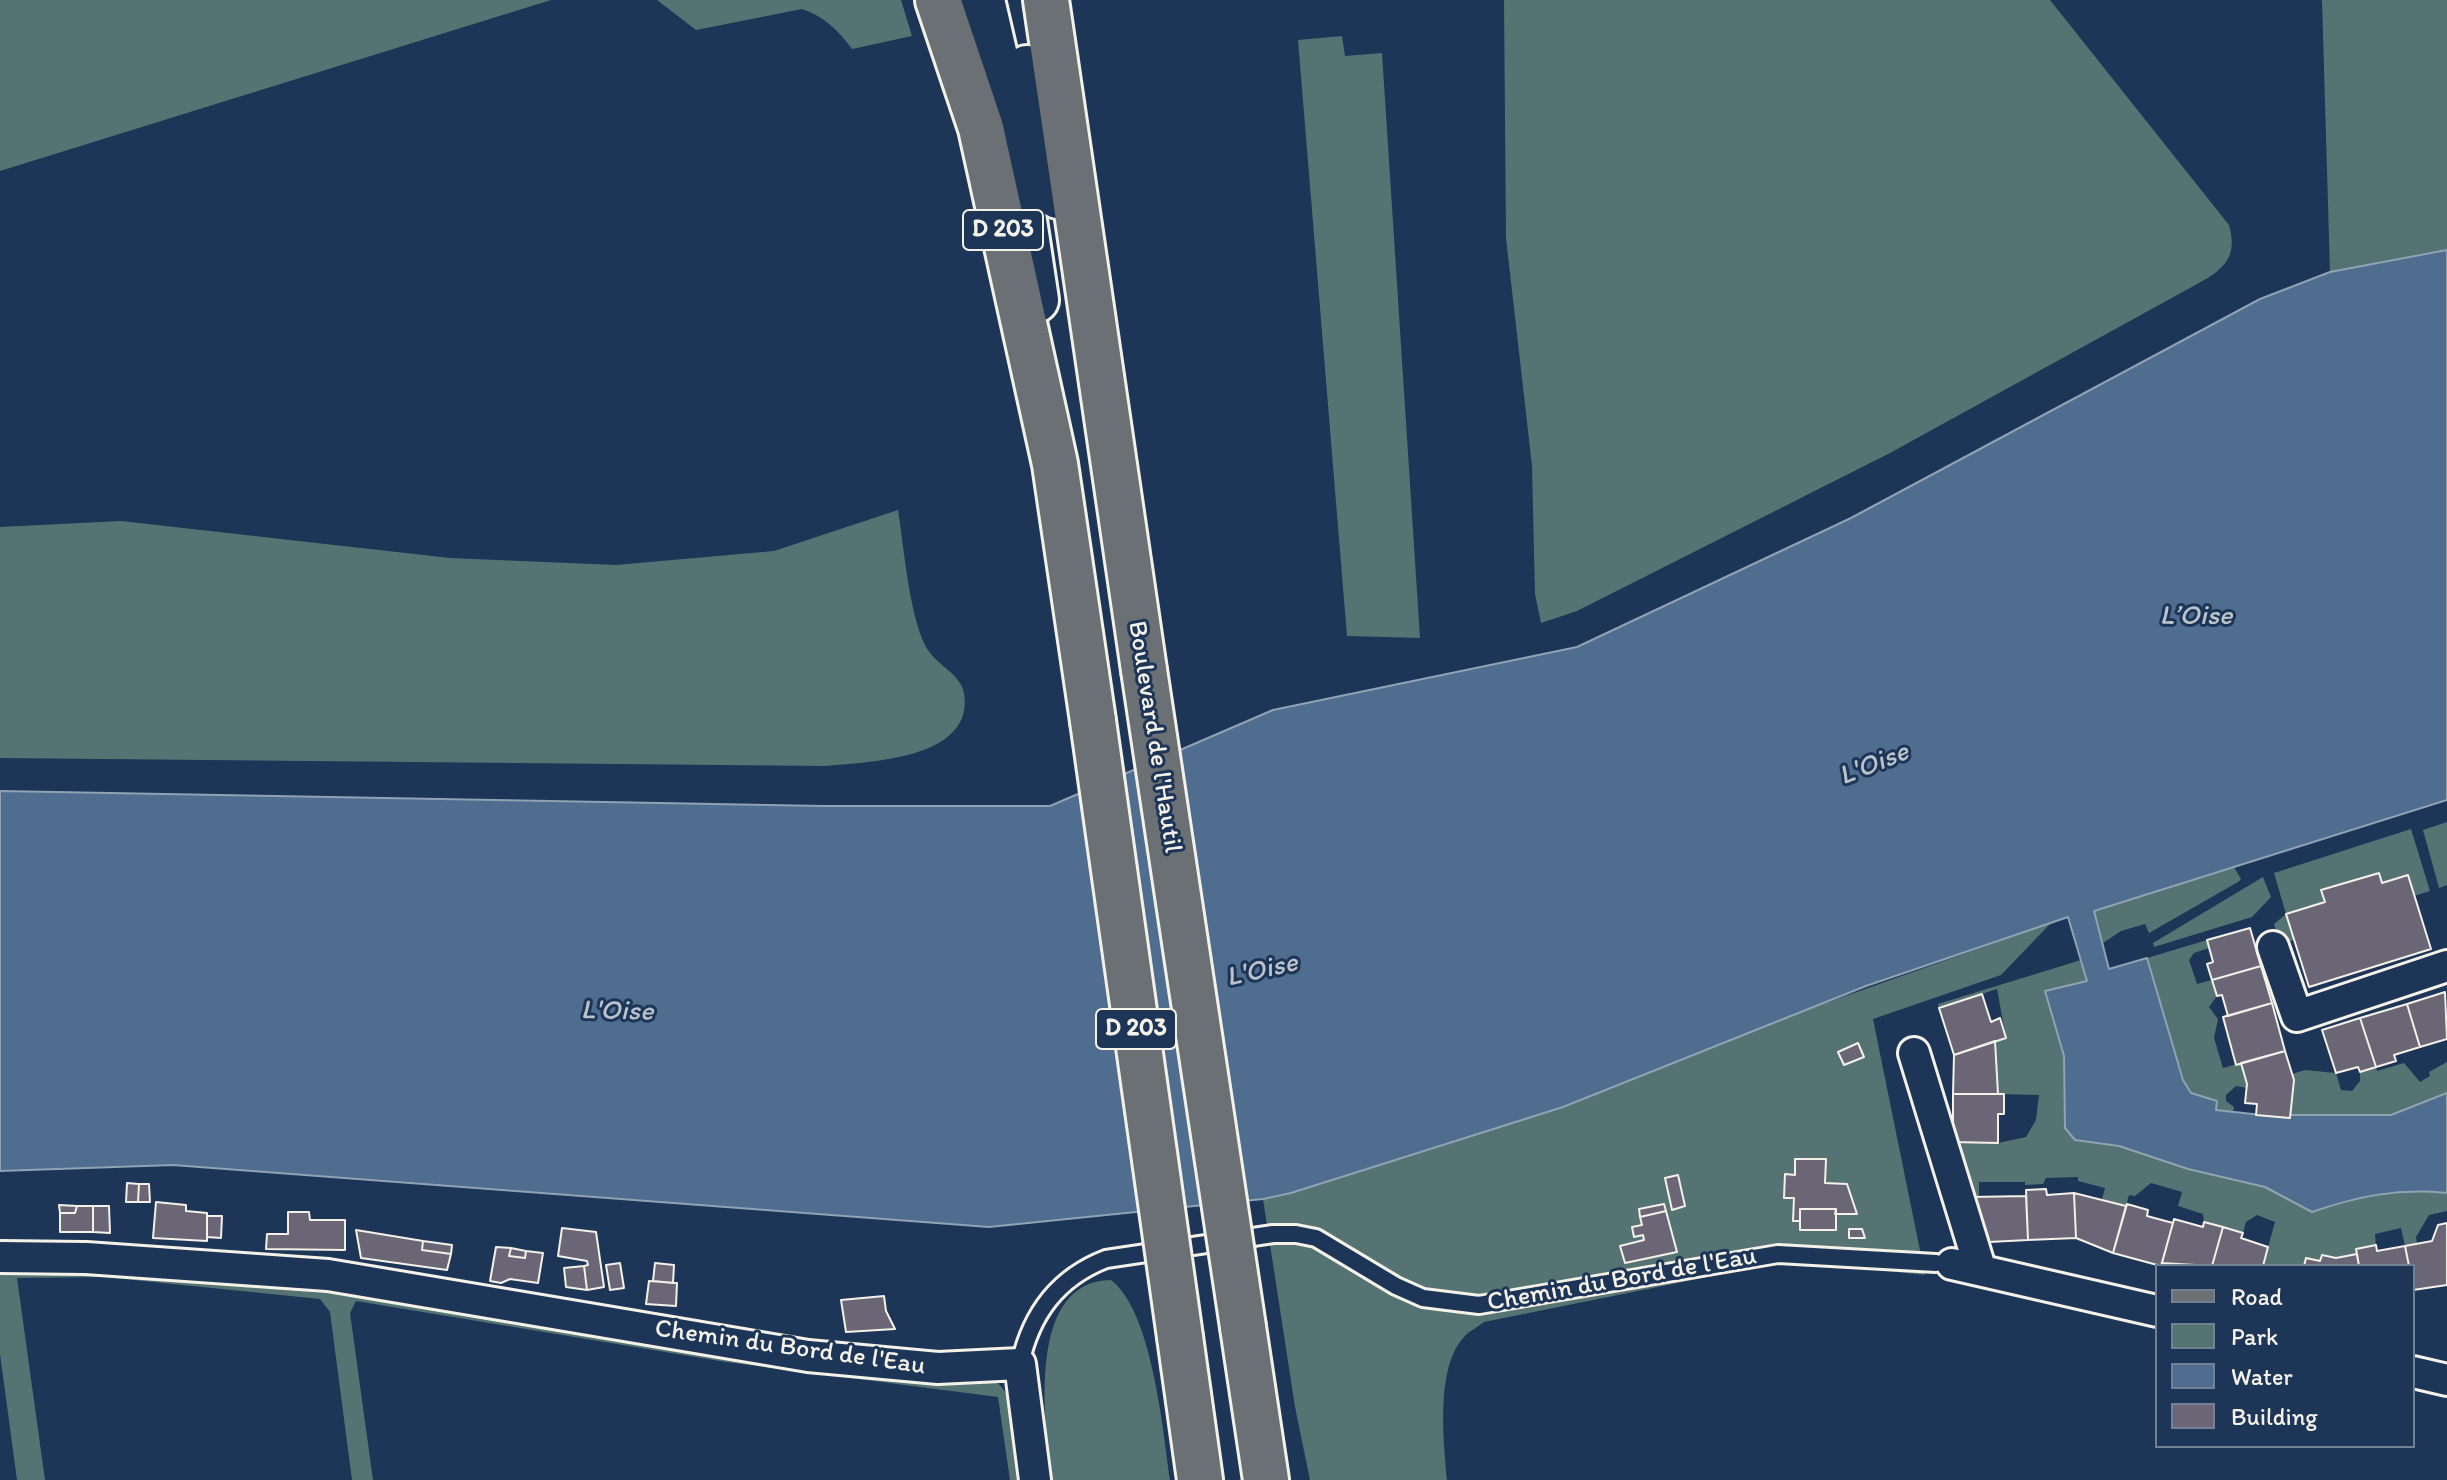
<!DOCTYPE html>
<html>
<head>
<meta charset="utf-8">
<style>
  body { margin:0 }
  #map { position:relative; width:2447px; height:1480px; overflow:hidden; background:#1d3557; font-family:Itim,sans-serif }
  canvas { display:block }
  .legend { position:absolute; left:2155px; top:1264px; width:260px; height:184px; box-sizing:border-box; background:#1d3557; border:2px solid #738091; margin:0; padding:10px 14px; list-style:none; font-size:24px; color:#f4f1e8 }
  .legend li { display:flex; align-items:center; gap:16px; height:40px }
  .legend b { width:40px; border:2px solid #738091 }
</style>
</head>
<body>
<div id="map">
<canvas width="2447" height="1480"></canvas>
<ul class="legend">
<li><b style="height:10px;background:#6a7074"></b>Road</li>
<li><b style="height:22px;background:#557372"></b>Park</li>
<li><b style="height:22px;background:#4f6d8f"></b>Water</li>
<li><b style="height:22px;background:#6a6675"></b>Building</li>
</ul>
</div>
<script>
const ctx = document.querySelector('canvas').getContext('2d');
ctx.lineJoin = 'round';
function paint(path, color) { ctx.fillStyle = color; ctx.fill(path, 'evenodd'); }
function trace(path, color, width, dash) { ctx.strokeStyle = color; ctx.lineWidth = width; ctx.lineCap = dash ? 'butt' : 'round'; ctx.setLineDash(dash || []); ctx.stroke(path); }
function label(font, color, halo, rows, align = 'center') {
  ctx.font = font + ' Itim,sans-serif'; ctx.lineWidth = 6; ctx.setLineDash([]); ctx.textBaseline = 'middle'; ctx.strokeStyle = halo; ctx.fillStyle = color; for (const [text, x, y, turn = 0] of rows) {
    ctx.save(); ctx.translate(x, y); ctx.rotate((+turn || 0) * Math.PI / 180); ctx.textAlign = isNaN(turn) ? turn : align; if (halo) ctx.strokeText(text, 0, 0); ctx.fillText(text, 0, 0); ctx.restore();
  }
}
paint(new Path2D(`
  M0,0H551L0,171Z
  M657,0H901L912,36L852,49C839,31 824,16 802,9L696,30Z
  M1504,0H2050L2229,225C2236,250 2230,264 2208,278L1890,453L1577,611L1541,623L1535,594L1532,466L1506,238Z
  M2322,0H2447V250L2330,272Z
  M1342,36L1345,56L1382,53L1420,638L1347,636L1298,40Z
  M898,510C904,547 909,615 926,647C935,664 961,674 964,693C975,760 867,762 825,766L0,758V527L121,521L450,558L616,565L774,551Z
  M2447,822V885L2439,888L2423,830Z
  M2411,829L2430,891L2414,896L2408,875L2382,883L2379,873L2322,890L2325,902L2286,914L2294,940L2280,944L2274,924L2286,914L2274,873Z
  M2234,867L2241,879L2238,882L2149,933L2145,924L2121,931L2103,943L2094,911Z
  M2263,877L2271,897L2252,917L2154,947L2153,943Z
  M2051,923L2001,975L1873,1019L1925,1275L1830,1265H1767L1484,1322C1478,1327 1469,1331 1464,1337C1435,1368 1444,1442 1447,1480H1310L1295,1407L1263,1199L1291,1193Z
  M2207,940L2209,948L2194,953L2189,960L2197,984L2212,980L2217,996L2209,1007L2218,1019L2214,1038L2223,1068L2241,1063L2247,1088L2236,1086L2226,1095V1101L2234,1107L2233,1112L2216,1110L2217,1101L2198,1098L2186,1087L2147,958Z
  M2081,960L2087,981L2046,991L2060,1036L2075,1140L2119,1146L2188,1169L2265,1187L2312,1212C2358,1196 2398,1188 2447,1193V1211L2429,1215L2416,1237L2417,1244L2405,1246L2401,1228L2375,1234L2376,1245L2356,1249L2357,1254L2336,1258L2322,1255L2320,1261L2306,1258L2304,1266H2263L2275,1222L2257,1215L2246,1222L2243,1233L2204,1222L2203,1214L2178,1206L2182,1192L2151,1183L2135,1196L2129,1195L2126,1206L2102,1199L2105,1188L2078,1181V1177L2046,1178L2043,1184L2025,1185V1182H1979V1196L1972,1197L1957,1156V1142L1998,1143L2026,1137L2036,1120L2039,1095L1998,1094L1995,1041L2006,1038L1997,989L1939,1008L1938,1004Z
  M2447,1062V1093C2398,1124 2345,1116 2290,1115L2292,1074L2305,1070L2336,1073L2341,1090L2352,1091L2360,1081V1072L2376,1067L2377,1071L2404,1063L2420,1082L2430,1076L2429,1072Z
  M0,1265L339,1284L995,1381C1021,1400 1018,1450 1022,1480H1010L998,1397L726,1362L356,1301L350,1313L373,1480H352L330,1312L320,1299L104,1277L17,1278L45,1480H17L0,1354Z
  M1111,1280C1152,1311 1163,1430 1170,1480H1051C1045,1424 1025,1281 1111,1280Z`), '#557372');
const water = new Path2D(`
  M2447,250V800L2094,911L2109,969L2147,958L2183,1080L2191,1093L2217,1101L2216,1110L2289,1118L2290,1115H2391L2447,1093V1193C2398,1188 2358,1196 2312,1212L2265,1187L2188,1169L2119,1146L2075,1140L2065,1128L2064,1056L2045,991L2087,981L2068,917L1866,986L1563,1107L1291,1193L1263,1199L989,1227L173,1165L0,1171V791L824,806H1050L1273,710L1577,647L1851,518L2260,299L2330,272Z`);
paint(water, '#4f6d8f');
trace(water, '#91a2b3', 2);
const building = new Path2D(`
  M2379,873L2382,883L2408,875L2431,949L2309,987L2286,914L2325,902L2321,890Z
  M2250,928L2261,966L2212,980L2207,964L2213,962L2207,940Z
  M2261,966L2272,1003L2228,1016L2222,995L2217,996L2212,980Z
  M2445,992L2447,1039L2420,1047L2407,1004Z
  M1982,994L1991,1022L2000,1018L2006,1038L1954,1055L1939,1008Z
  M2272,1003L2285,1051L2236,1065L2223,1017Z
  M2407,1004L2420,1047L2394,1055L2396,1061L2376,1067L2360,1018Z
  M2360,1018L2376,1067L2360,1072L2358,1067L2336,1073L2322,1030Z
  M1995,1041L1998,1094H1953L1954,1055Z
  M1858,1043L1864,1057L1844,1065L1838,1052Z
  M2285,1051L2294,1080L2290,1118L2256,1115L2257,1104L2245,1103L2247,1084L2241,1063Z
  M1953,1094H2004V1114H1998V1143L1953,1142Z
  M1795,1159H1826L1825,1183L1847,1184L1857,1214H1835L1836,1209H1800V1221H1793L1794,1198H1784L1785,1174L1795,1175Z
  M1678,1175L1685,1206L1672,1210L1665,1178Z
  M127,1183L139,1184L138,1202H126Z
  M139,1184H149L150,1202H138Z
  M2046,1189L2047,1195L2074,1193L2076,1238L2028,1240L2026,1190Z
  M2074,1193L2126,1206L2113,1253L2076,1238Z
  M2026,1196L2028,1240L1989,1242L1972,1197Z
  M156,1202L186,1205V1211L207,1213V1241L153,1238Z
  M1664,1204L1666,1211L1640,1217L1639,1209Z
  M2127,1204L2148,1210L2147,1216L2173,1223L2161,1266L2113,1253Z
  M59,1205L77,1206L75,1213H60Z
  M77,1206H93V1232H60V1213H75Z
  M93,1206H109L110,1233L93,1232Z
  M1800,1209H1836V1230H1800Z
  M1666,1211L1677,1252L1625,1263L1620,1246L1644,1240L1643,1235L1634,1237L1632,1227L1642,1225L1640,1217Z
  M288,1212H309L310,1220H345V1250L266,1249L267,1234H288Z
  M207,1216H222L221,1238L207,1237Z
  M2174,1219L2203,1227L2204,1222L2223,1227L2212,1266L2162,1263Z
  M2447,1223V1285L2413,1290V1266H2409L2405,1246L2432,1241L2438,1225Z
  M2223,1227L2243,1233L2241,1238L2268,1247L2263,1266H2212Z
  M562,1228L596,1232L604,1287L587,1290L584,1266L588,1265L587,1261L558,1256Z
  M1849,1229H1862L1865,1238H1849Z
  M356,1230L423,1241L422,1250L451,1254L447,1270L361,1258Z
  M423,1241L452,1245L451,1254L422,1250Z
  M2376,1245L2377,1251L2405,1246L2409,1266H2359L2356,1249Z
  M496,1247L511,1248L509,1256L525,1258L526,1251L543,1253L538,1283L510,1279L501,1283L490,1281Z
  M511,1248L526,1251L525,1258L509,1256Z
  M2357,1254L2359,1266H2304L2306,1258L2320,1261L2322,1255L2336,1258Z
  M620,1263L624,1288L610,1290L606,1265Z
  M655,1263L674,1265L673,1283L653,1281Z
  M584,1266L587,1290L566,1287L564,1268Z
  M649,1281L677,1283L676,1306L646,1304Z
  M884,1296L886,1311L895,1329L846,1332L841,1300Z`);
paint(building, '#6a6675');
trace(building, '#f4f1e8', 2);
const service = new Path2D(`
  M1020,1364C1031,1314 1057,1278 1106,1259L1273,1234H1296L1316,1238L1396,1286L1423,1298L1479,1305L1778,1254L1936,1263`);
const minor = new Path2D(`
  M2273,947L2297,1016L2447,966
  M1914,1053L1980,1268
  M0,1257L86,1258L328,1275L808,1356L938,1368L1020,1364L1035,1480
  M1952,1264L2157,1311
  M2413,1372L2447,1380`);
const secondary = new Path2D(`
  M982,0L1007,108L1036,300
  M1027,68L1058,196`);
const primary = new Path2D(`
  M938,0L981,128L1055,464L1093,721
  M1046,0L1144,670
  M1243,1327L1266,1480
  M1180,1337L1200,1480`);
trace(service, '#f4f1e8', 22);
trace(minor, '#f4f1e8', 36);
trace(secondary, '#f4f1e8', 50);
trace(primary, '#f4f1e8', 50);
trace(service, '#1d3557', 16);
trace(minor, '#1d3557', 30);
trace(secondary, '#1d3557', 44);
trace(primary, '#6a7074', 44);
const primaryBridge = new Path2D(`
  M1144,670L1243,1327
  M1093,721L1180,1337`);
trace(primaryBridge, '#f4f1e8', 50, []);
trace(primaryBridge, '#6a7074', 44);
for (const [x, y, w] of [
  [1003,230,80],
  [1136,1029,80]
]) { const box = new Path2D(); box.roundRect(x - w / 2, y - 20, w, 40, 6); ctx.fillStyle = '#1d3557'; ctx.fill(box); trace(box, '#f4f1e8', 2); }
label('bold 24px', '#f4f1e8', null, [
  ["D 203",1003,230],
  ["D 203",1136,1029]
]);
label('26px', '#f4f1e8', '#1d3557', [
  ["Boulevard de l'Hautil",1154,737,81],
  ["Chemin du Bord de l'Eau",1622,1280,-10],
  ["Chemin du Bord de l'Eau",790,1348,8]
]);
label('italic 28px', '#bac3c9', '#1d3557', [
  ["L’Oise",2196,617],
  ["L'Oise",1874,765,-22],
  ["L'Oise",1262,971,-13],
  ["L'Oise",617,1012,1]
]);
</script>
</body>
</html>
